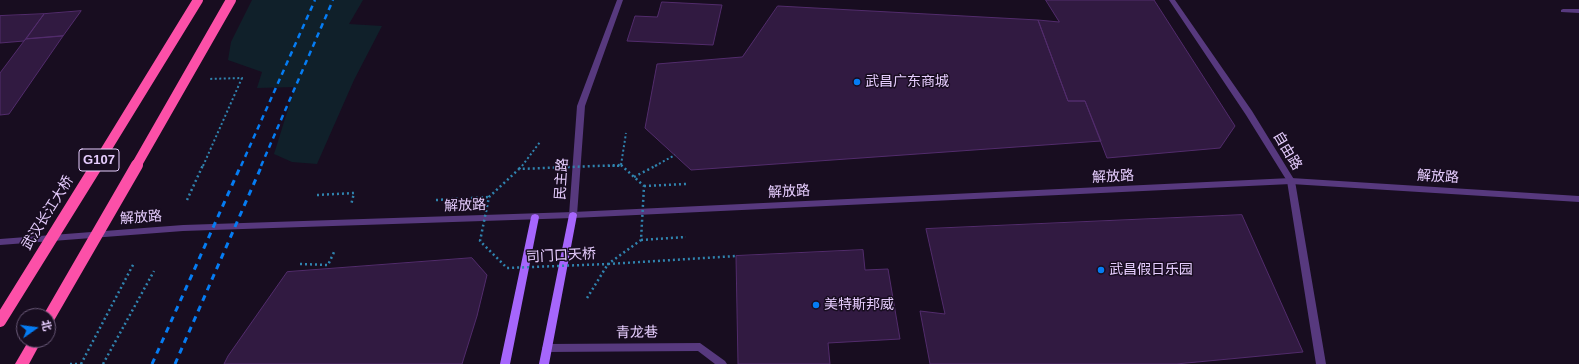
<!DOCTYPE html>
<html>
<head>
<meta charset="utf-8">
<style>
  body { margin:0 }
  #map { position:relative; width:1579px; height:364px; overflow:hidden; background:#180d20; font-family:Helvetica,"Noto Sans SC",sans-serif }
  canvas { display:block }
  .north { position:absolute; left:16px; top:308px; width:40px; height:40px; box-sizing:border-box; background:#180d20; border:1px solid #6a5a79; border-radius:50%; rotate:76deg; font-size:11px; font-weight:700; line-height:16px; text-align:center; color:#e6cdfe }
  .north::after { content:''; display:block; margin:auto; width:14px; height:18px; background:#057cf3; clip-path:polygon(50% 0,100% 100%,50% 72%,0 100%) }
</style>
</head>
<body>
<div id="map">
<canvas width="1579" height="364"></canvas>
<div class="north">北</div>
</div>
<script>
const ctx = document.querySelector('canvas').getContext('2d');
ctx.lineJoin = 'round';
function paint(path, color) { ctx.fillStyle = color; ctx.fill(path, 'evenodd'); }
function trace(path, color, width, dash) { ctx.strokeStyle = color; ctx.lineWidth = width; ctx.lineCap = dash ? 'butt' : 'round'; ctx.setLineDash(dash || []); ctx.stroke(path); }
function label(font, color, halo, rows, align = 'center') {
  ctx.font = font + ' Helvetica,"Noto Sans SC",sans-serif'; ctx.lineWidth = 3; ctx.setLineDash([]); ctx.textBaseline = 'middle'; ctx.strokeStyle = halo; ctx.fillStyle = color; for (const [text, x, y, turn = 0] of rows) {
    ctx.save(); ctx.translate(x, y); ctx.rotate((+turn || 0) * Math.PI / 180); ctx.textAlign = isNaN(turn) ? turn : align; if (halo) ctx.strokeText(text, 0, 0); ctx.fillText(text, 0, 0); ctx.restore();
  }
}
paint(new Path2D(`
  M252,0H363L349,24L382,26L354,80L317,164L292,162L274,154L295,87L257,88L262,72L228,60L231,42Z`), '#10202a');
const building = new Path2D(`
  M1046,0H1154L1235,126L1220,148L1107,158L1085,101H1068L1038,20L1059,22Z
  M662,2L722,5L713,45L627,41L635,16L657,17Z
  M778,6L1038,20L1068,101H1085L1101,141L691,170L645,128L657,64L742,57Z
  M81,11L63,36L26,39L44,14Z
  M44,14L24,41L0,43V16Z
  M63,36L9,114L0,115V73L24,41L26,39Z
  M1242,215L1303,352L1176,364H930L920,311L945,314L926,229Z
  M863,250L865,270L888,269L900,339L828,343L830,364H738L736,256Z
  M472,258L487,275L477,316L462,364H224L228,356L287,272Z`);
paint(building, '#311a41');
trace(building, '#522c6c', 1);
trace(new Path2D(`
  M621,165L626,133
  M203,166L242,78L208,79
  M522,166L540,142
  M655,166L675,155`), '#3084af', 2, [2, 2.5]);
trace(new Path2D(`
  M519,169L522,165
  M634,177L657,165
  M644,186L686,184
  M317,195L354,193L351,205
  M187,200L203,165
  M436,200L489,197
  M641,240L686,237
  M300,264L328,265L335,250
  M587,298L608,264L736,256
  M70,364H81
  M81,364L134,263
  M103,364L154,271`), '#3084af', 2.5, [2, 3]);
paint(new Path2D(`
  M1563,9H1579V13L1561,12V10Z`), '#57397e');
paint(new Path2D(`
  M617,0H623L585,106L577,215L576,217H570L569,215L577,106Z`), '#57397e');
paint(new Path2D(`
  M1169,0H1175L1252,111L1295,181L1326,364H1316L1287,181L1246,115Z
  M700,343L725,361L727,364H715L698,351L547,352L544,351L542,348L544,345L547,344Z`), '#57397e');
paint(new Path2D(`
  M1291,178L1579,196V202L1291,184L573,218L183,231L0,245V239L183,225L573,212Z`), '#57397e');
paint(new Path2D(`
  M573,212L576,213L577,215L549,364H539L569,215L570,213Z
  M535,214L538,215L539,217L510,364H500L531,217L532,215Z`), '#a666fc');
paint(new Path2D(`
  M29,340H42L29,364H15Z`), '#fc50a8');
trace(new Path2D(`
  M241,166L315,0
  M261,166L333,0`), '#057cf3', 2.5, [5.5, 4.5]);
trace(new Path2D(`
  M152,364L241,165
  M175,364L262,165`), '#057cf3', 3, [6, 5.5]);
trace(new Path2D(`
  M608,166H622`), '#3084af', 2, [2, 2.5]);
trace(new Path2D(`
  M621,165L644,186L641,240L608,264L507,268L480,241L489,197L519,169Z`), '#3084af', 2.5, [2, 3]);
trace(new Path2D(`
  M96,166L198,0
  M136,166L231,0`), '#fc50a8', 10);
trace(new Path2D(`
  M48,319L137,165
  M0,321L97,165`), '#fc50a8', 12);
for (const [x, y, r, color] of [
  [857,82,4,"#057cf3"],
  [1101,270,4,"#057cf3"],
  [816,305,4,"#057cf3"]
]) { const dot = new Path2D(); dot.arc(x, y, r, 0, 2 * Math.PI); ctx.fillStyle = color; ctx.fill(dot); trace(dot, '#180d20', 1.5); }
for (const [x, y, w] of [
  [99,160,40]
]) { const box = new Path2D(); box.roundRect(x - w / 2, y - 11, w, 22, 3); ctx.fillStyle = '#180d20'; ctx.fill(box); trace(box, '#e6cdfe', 1); }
label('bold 13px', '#e6cdfe', null, [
  ["G107",99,160]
]);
label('14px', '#e6cdfe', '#180d20', [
  ["武昌广东商城",865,82],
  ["武昌假日乐园",1109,270],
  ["美特斯邦威",824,305]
], 'left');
label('14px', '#e6cdfe', '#180d20', [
  ["自由路",1287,151,59],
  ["解放路",1113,177,-3],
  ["解放路",1438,177,3],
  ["民主路",562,179,-86],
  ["解放路",789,192,-3],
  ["解放路",465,206,-2],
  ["武汉长江大桥",48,213,-58],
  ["解放路",141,218,-4],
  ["司门口天桥",561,256,-3],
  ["青龙巷",637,333,-1]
]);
</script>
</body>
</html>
